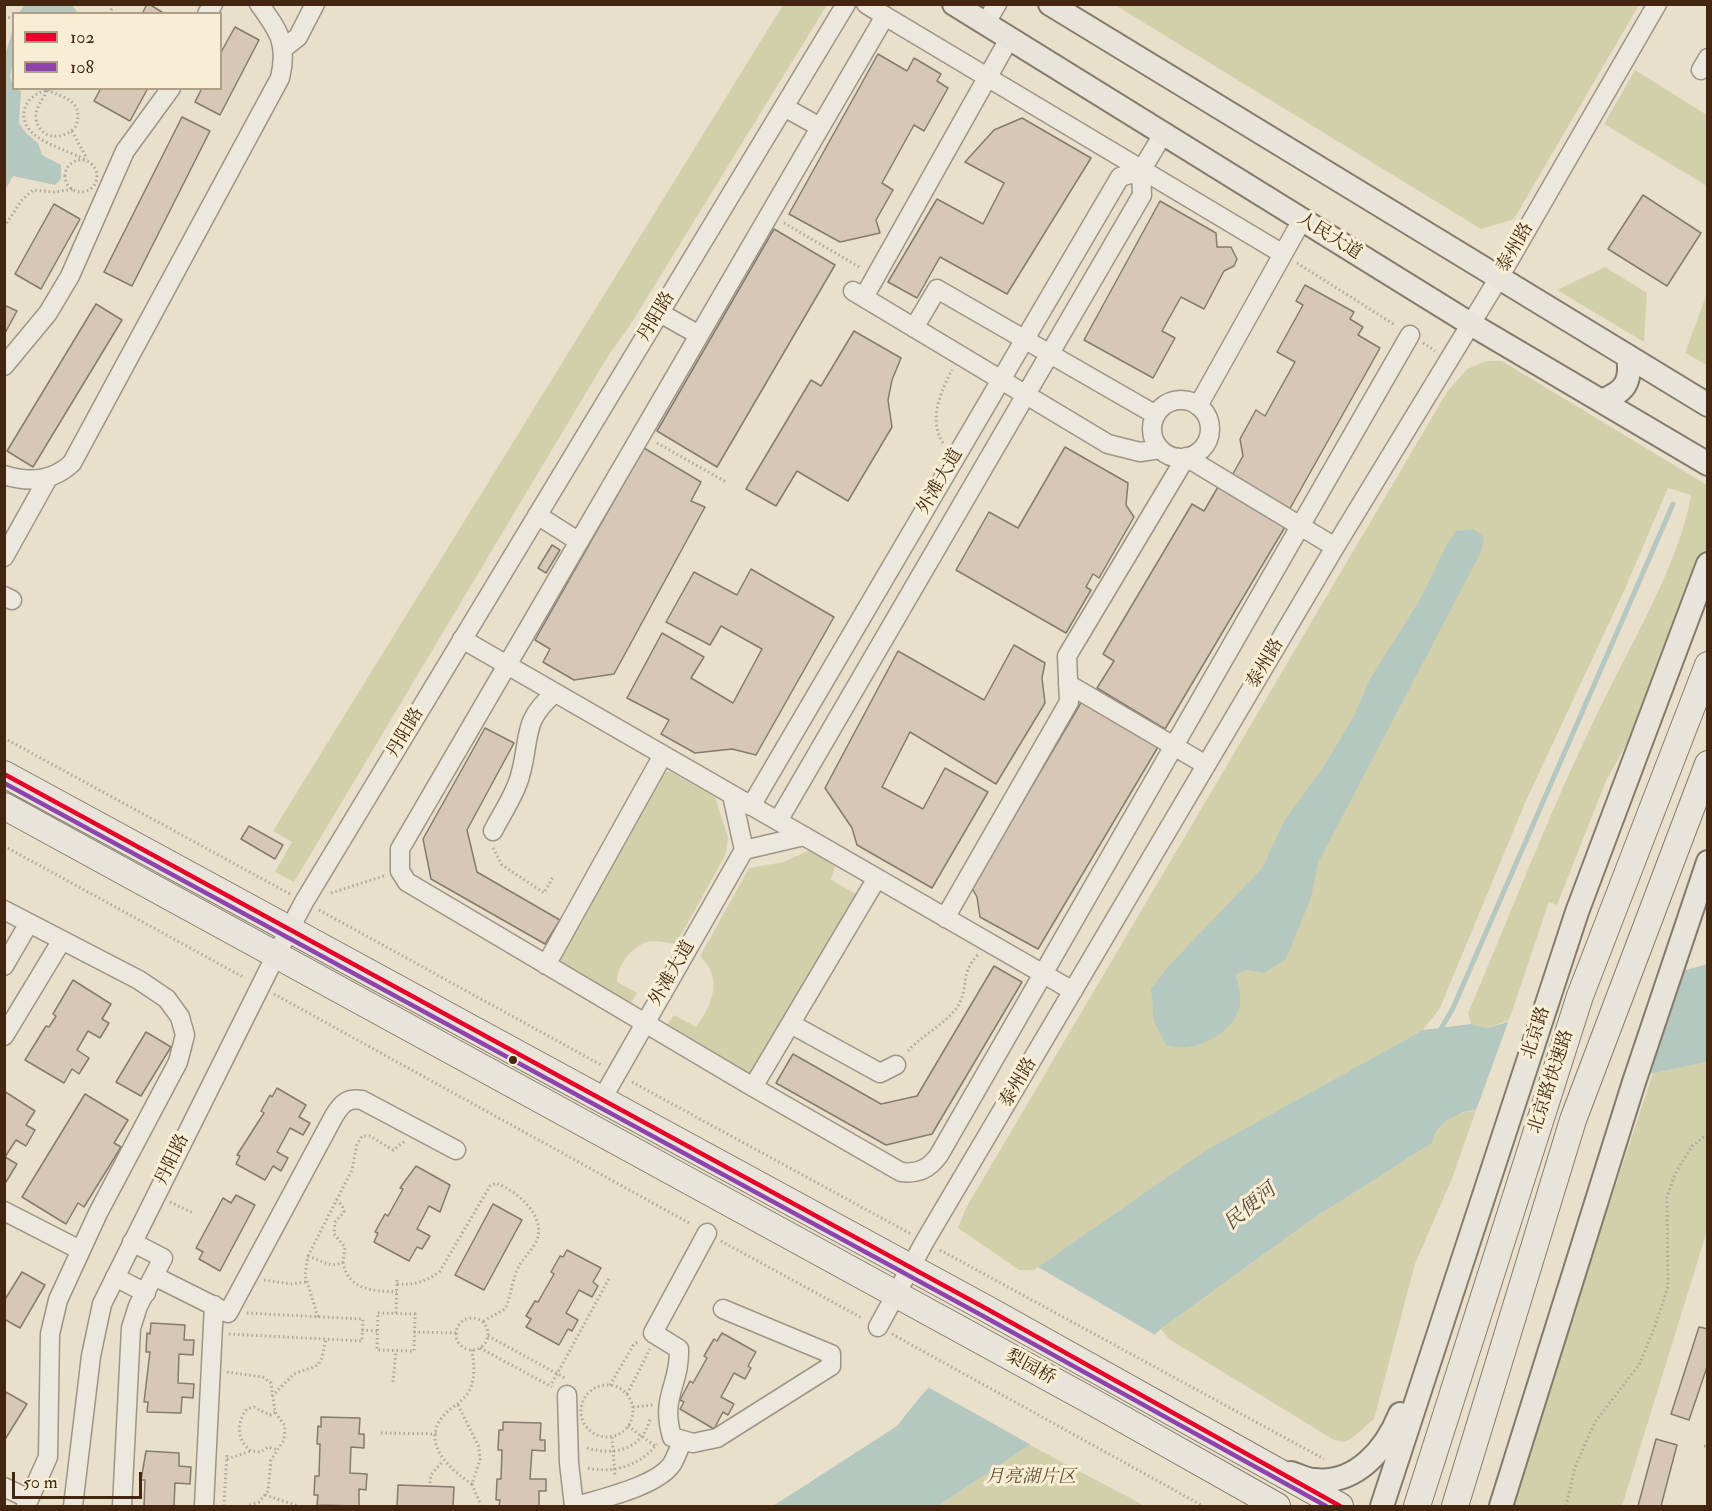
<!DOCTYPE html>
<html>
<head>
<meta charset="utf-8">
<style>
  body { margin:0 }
  #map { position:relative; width:1712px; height:1511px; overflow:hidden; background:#e9e0cc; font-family:"IM FELL Double Pica",serif }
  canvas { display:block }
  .frame { position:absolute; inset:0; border:6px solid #44250f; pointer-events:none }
  .legend { position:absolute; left:12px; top:12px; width:210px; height:78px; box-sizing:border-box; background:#f8eed6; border:2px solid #b09e86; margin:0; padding:8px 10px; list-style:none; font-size:18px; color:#44250f }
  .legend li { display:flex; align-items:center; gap:12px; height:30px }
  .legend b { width:30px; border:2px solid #b09e86 }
  .scale { position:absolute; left:12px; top:1472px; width:130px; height:27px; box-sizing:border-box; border:3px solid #44250f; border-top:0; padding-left:8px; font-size:18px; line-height:21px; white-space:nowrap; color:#44250f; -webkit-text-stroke:4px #f8eed6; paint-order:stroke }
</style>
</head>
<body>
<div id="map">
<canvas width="1712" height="1511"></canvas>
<div class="frame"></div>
<ul class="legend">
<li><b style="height:8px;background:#e4002b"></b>102</li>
<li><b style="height:8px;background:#8e44ad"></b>108</li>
</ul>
<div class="scale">50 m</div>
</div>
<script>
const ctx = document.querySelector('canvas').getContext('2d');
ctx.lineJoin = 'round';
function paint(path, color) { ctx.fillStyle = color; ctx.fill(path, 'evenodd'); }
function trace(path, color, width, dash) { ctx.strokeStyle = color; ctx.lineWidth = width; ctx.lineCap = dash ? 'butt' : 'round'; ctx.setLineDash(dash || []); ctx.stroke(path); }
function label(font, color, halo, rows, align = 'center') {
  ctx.font = font + ' "IM FELL Double Pica","Noto Serif SC",serif'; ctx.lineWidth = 6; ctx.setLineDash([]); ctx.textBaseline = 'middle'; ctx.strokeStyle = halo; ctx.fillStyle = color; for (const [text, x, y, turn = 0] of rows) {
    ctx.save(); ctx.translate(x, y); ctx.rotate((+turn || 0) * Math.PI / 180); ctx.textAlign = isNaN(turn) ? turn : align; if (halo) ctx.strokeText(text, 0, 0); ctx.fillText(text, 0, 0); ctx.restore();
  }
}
paint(new Path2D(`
  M783,5H827L629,327L608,356L294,882L275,872L292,842L273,831Z
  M1115,5H1639L1514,219L1481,229Z
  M1635,70L1707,115V186L1604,124Z
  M1605,267L1647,293L1644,342L1557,290Z
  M1707,293V365L1685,353Z
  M1486,361H1502L1707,485V587L1661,681L1606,781L1557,905L1549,902L1509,1020L1487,1028L1471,1024L1468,1013C1511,913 1550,810 1598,712C1629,647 1679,565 1691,495L1668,488L1624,591L1525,803L1440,1008L1423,1030L1206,1151L1034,1270H1019L958,1228L966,1208L1447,392L1467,369Z
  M669,771L715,797L728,837L726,854L676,944C667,943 656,940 647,942C631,947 617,966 617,982L637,993L629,1006L559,964V957L660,775Z
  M810,850L835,866L831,880L858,895L755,1069L748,1075L665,1028L674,1015L696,1027C713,1004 723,978 700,956L749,868L784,862Z
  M1707,1062V1231L1622,1506H1513L1515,1488L1653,1073Z
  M1476,1110L1453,1176L1415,1264L1374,1419L1351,1439L1344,1442L1334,1440L1169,1339L1161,1329L1311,1220L1432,1143C1438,1119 1453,1114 1476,1110Z
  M1030,1445L1145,1506H938Z`), '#d2d0ab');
paint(new Path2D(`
  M25,4L72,5L78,13H19Z
  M13,28V62L10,77L14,88L21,91L19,123L27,134L38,143L42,155L61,165V179L55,185L13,176L5,190V56Z
  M1473,529L1484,537L1481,552L1318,863L1311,898L1286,959L1264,973L1247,970L1236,975C1239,988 1243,999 1238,1012C1228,1037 1190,1054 1166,1045L1154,1021L1151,989L1167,968L1263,867L1284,821L1324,766L1354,716L1370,679L1421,598L1447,544L1456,531Z
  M1707,964V1062L1464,1112C1446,1120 1437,1124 1432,1143L1311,1220L1161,1329L1030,1445L938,1506H773L897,1426L920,1397L1038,1267L1205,1151L1423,1030L1471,1024L1487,1028Z`), '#b5c8c0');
paint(new Path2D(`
  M1684,968L1649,1075L1475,1113L1510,1017Z
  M1038,1267L1157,1336L1033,1446L926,1386L1016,1287Z`), '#e9e0cc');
trace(new Path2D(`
  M1438,1034L1453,1008L1673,504`), '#b5c8c0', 5);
const building = new Path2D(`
  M147,4H149L165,14H142Z
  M235,27L259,40L220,115L195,102L202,88H220V54Z
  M878,54L907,71L914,58L941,74L937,81L948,88L924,131L914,125L882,183L893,190L876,220L880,233L840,242L789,214Z
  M101,88H148L130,121L94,101Z
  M182,117L210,131L132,286L104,272Z
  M1022,118L1091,158L1007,294L940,257L917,298L888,282L937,199L983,224L1004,183L965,162L994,130Z
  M1643,195L1701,233L1667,286L1608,249Z
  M1160,201L1216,233L1217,247H1231L1237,259L1234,266L1224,271L1204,309L1181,297L1162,331L1175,338L1153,378L1084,340Z
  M54,204L80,219L41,289L15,274Z
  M774,229L835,265L717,467L657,431Z
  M1305,285L1354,312L1350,319L1363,327L1358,335L1380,348L1288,512L1230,479L1243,456L1240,439L1256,410L1265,416L1295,362L1277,352L1303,305L1296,301Z
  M96,304L122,320L33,467L7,451Z
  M4,305L17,311L4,335Z
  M854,331L901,358L892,380L888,400L892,427L848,501L797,471L776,506L746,489L811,380L821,386Z
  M1065,447L1128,483L1126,505L1134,517L1099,578L1093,574L1086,587L1091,590L1066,633L956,570L989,512L1018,528Z
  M644,448L701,482L691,501L705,507L614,674L574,680L543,662L550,649L535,640Z
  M1218,487L1285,527L1165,729L1097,688L1114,661L1103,654L1192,504L1204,511Z
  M552,545L560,550L546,573L538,568Z
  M751,569L834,617L756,755L732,749L695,753L661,734L669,720L627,698L662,633L704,657L691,678L733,703L762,649L721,626L710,645L666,622L694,572L737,595Z
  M1014,645L1045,663L1042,678L1045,703L996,784L910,732L882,787L923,809L945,768L988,792L932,888L857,845L852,828L825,788L898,651L984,700Z
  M1082,701L1158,747L1038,949L980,917L977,897L972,888Z
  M485,728L514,743L467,830L477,872L560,920L545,944L431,879L423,839Z
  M249,826L283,845L275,859L241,839Z
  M994,966L1022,982L932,1134L886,1145L776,1083L793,1054L881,1104L917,1096Z
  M73,980L111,1004L102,1019L109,1023L100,1038L88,1031L77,1050L89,1058L79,1074L72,1069L64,1083L25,1060L46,1026L49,1027L56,1016L53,1014Z
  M146,1032L171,1047L141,1096L116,1082Z
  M277,1088L306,1105L299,1117L310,1123L303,1135L290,1128L277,1152L288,1158L281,1171L273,1166L265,1180L236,1164L240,1156L237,1155L264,1113L261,1111L270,1095L272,1097Z
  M4,1091L35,1111L26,1125L35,1130L26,1146L16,1140L5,1157L17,1164L6,1182L4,1181Z
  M85,1094L128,1120L114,1143L121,1147L84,1207L78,1203L66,1224L22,1197Z
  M416,1166L450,1185L440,1212L429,1206L417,1229L430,1236L422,1249L417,1247L409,1261L374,1242L378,1233L375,1232L385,1214L388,1216L403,1189L400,1188Z
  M236,1195L255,1205L220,1271L199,1259L203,1252L196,1248L223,1198L231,1203Z
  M493,1204L522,1220L484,1290L455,1275Z
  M567,1250L601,1268L593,1282L598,1286L592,1297L579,1290L566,1313L578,1320L572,1331L568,1329L559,1345L526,1327L531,1319L526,1316L535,1301L538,1302L554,1274L551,1272L560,1256L563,1257Z
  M22,1272L45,1285L20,1328L4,1319V1301Z
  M151,1323L185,1325L184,1340H194L193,1355L179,1354L178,1383L194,1384L193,1398L182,1397L181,1413L147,1412L148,1402H144L150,1352H146L147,1333L150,1334Z
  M1699,1327L1708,1329V1364L1689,1420L1671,1414Z
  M722,1333L756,1352L748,1366L751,1368L745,1379L734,1373L721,1397L734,1404L728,1415L723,1412L714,1429L680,1409L684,1402L680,1400L690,1381L693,1383L707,1358L704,1356L714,1339L717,1341Z
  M4,1391L27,1404L4,1441Z
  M321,1417L360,1418L359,1434H364V1448L351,1447L350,1473L367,1474L366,1490L359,1489V1506L317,1505L318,1495H314L315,1476H319L320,1444H317L318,1426L321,1427Z
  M503,1422L541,1423L540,1440H545V1451L532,1450L530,1479H546V1491H539V1506H499L500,1500H496L497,1479H501L502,1450H498L499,1430H503Z
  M1656,1439L1677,1445L1661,1506H1638Z
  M146,1451L179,1453V1466L191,1467L190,1484L175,1483L174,1506H144L145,1480H141Z
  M398,1485L454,1487L453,1506H397Z`);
paint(building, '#d6c7b7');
trace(building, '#857b6d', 1.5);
const minor = new Path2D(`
  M866,4L885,16
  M207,14L213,4
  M985,24L997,4
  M284,48L298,37L315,4
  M1701,70L1708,58
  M784,107L820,127
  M853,291L1108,444L1140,452L1160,449
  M864,297L1009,39
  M660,313L699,335
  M914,328L937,289L1156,415
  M4,366L48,313L70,276L125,151L171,88
  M1152 429a29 29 0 1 1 58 0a29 29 0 1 1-58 0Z
  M1198,406L1302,220
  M4,475C29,483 53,481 72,463L280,78C288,44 279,31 259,4
  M537,515L578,541
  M4,557L48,478
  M4,596L12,600
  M462,639L1073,991
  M1068,684L1206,765
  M732,795L744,850L804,836
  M751,806L1120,177L1141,171
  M778,821L1142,195L1141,171L1163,134
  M493,831C502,813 515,795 520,776C531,738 521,721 555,693
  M877,878L753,1087L901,1172C918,1174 929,1169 939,1155L1410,335
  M4,910L139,980L167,999L180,1017L185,1035L178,1062L98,1213L58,1300L50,1334L48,1457L26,1506
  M945,918L1069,702L1067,656L1186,457L1335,547
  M546,965L663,755
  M4,966L29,923
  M791,1024L880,1073L896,1065
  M4,1036L62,940
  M753,1087L407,882L400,871V849L885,16L1283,254
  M602,1099L744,850
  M4,1211L80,1250
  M707,1233L653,1333L679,1349C680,1386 660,1396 672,1437L693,1443L717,1438L831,1366V1354L826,1352L723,1309
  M154,1276L228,1313L334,1116C342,1103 347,1098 362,1100L456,1150
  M115,1277L146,1293
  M878,1327L925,1241L1335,547L1500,276L1657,4
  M567,1395L569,1463L574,1506
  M4,1487L29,1499
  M73,1506L91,1356L102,1304L276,955L304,902L846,4
  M122,1506L131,1328L138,1306L163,1258L132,1242
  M204,1506L214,1305
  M577,1506C603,1498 657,1486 672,1464C676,1457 679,1449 682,1442`);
const major = new Path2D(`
  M954,4L1469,323L1708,464
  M1050,4L1708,405
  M1601,401C1625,392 1632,382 1628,356
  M1291,1473C1298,1475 1307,1480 1314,1480C1356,1485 1386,1449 1400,1414
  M1382,1506L1577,912L1708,564
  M1501,1506L1634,1082L1708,862`);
const highway = new Path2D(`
  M4,774L987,1309L1340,1506
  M4,806L1091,1401L1277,1506
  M1417,1506L1580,996L1708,665
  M1455,1506L1573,1120L1708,764`);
trace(minor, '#9d9486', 21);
trace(major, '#857b6d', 26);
trace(highway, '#857b6d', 28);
trace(new Path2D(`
  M109,14L114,4
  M4,16L14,19
  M54,88C41,92 30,94 25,108C15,140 70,149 87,161
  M47,90C65,98 84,101 76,126C65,141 38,141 36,117C35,107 44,99 47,90Z
  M72,131L87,159
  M65 176a16 16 0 1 1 32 0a16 16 0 1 1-32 0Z
  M784,223L861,268
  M4,227L22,200L33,190L54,192L74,189
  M1297,263L1395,325
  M1423,343L1435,351
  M657,443L726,482
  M943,443C928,420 941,391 952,370
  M4,738L290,894
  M4,846L245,978
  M493,848L502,865L544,893L553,877
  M331,893L384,876
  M319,910L603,1066
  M274,994L691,1224
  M908,1051C921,1036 942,1026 955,1010C971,990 958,974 978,955
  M632,1082L911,1234
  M170,1202L193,1213
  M721,1241L862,1318
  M940,1250L1324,1459
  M308,1256C320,1260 332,1269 343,1262L345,1247L334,1234L335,1222L344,1212L342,1205L337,1201
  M343,1262C348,1290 372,1291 397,1292
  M264,1280L291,1284L306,1282
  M397,1284C415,1285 426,1282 440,1271L490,1186L496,1183C517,1191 548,1217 536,1242C530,1253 520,1261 516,1273C511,1285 511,1297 505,1309L482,1322
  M378,1313L415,1314L414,1351L377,1350Z
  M396,1313L397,1280
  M318,1317L305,1275L308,1256L352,1170L357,1144L362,1136H370L393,1150L405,1141
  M456 1334a16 16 0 1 1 32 0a16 16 0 1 1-32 0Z
  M362,1330L377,1331
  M414,1332L457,1333
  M229,1334L362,1341L363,1319L246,1313
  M892,1334L1203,1506
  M488,1336L565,1378
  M480,1348L552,1387
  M227,1372L263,1377L271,1383L275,1412L285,1426L284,1440L271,1460L268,1491L259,1502L247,1506
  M393,1382L396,1351
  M552,1383L610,1277
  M610,1385L634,1344L638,1342
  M581 1411a26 26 0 1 1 52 0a26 26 0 1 1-52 0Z
  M627,1394L650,1349
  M272,1396L294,1374L318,1365L322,1358L326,1339
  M458,1405L479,1447L480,1460L472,1484L481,1506
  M633,1407L653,1405
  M275,1412L270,1415L254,1407L247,1409C236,1422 237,1441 251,1451L260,1452L268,1447L278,1450
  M628,1426L655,1446
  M381,1433L437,1434
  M612,1437L615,1477
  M1704,1446L1708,1447
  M587,1448C614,1456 642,1450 650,1419
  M227,1459L251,1451
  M588,1468C613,1474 641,1465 657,1444
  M430,1483L431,1475L443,1461
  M472,1484C449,1469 418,1441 446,1413C454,1405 463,1402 469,1391C476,1378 474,1364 472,1350
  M265,1495L298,1506
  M224,1506L227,1453
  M1566,1506L1575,1467L1595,1422L1639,1365L1655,1326L1668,1287L1667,1198L1675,1174L1692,1146L1708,1134`), '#ada69c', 3, [1.5, 3]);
trace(minor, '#ece8de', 18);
trace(major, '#e9e4d9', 22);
trace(highway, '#e9e4d9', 26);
trace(new Path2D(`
  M4,774L987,1309L1340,1506`), '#e4002b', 4.5);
trace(new Path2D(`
  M4,783L983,1316L1326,1506`), '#8e44ad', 4.5);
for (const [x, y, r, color] of [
  [513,1060,5,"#44250f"]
]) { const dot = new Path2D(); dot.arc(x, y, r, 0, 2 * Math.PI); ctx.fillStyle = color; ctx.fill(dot); trace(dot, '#f8eed6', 2); }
label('18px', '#44250f', '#f8eed6', [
  ["人民大道",1329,237,32],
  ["泰州路",1516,248,-60],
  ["丹阳路",657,317,-59],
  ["外滩大道",941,482,-60],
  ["泰州路",1266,664,-59],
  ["丹阳路",406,733,-59],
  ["外滩大道",673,974,-60],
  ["北京路",1537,1033,-72],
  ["北京路快速路",1552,1082,-72],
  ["泰州路",1019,1083,-59],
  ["丹阳路",173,1160,-64],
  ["梨园桥",1030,1368,28]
]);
label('italic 18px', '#634c2f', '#f8eed6', [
  ["月亮湖片区",1031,1478]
]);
label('italic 20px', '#5b4b3a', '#f8eed6', [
  ["民便河",1251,1208,-40]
]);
</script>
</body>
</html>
